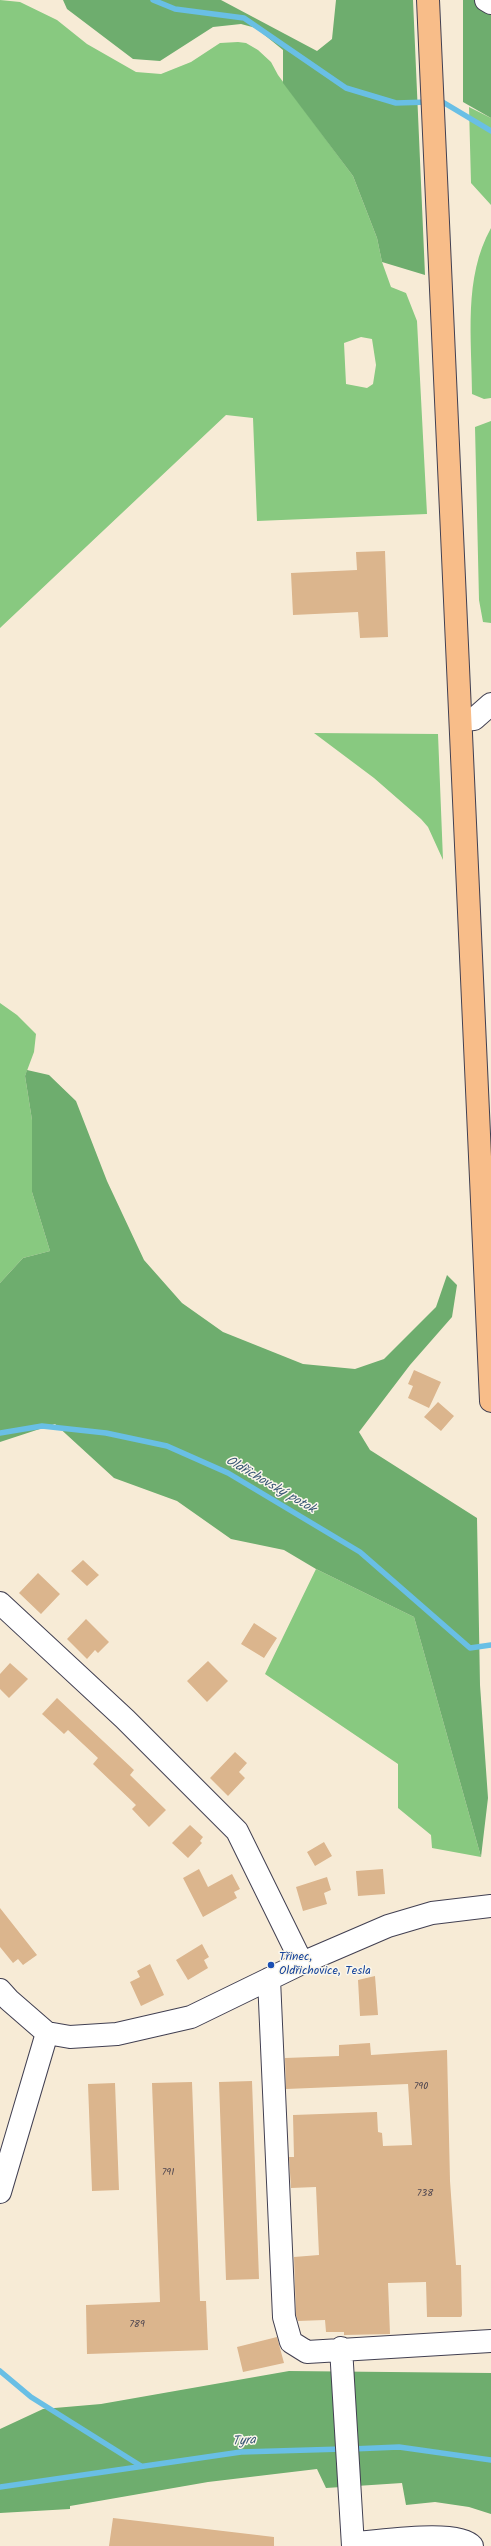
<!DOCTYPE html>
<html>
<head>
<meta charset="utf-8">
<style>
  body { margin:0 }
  canvas { display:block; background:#f7ebd6 }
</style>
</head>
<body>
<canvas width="491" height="2546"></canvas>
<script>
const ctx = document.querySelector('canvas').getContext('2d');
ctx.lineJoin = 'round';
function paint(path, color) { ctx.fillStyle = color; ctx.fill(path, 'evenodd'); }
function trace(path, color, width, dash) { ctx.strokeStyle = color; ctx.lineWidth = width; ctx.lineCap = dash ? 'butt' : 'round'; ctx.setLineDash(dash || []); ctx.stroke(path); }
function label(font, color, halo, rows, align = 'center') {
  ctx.font = font + ' Kalam,sans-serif'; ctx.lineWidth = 3; ctx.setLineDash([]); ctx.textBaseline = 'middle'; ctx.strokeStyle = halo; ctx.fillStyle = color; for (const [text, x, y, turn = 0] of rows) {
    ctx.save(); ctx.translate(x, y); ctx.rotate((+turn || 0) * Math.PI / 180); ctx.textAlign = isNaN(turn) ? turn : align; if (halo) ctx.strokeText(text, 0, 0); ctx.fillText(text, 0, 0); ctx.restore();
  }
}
paint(new Path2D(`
  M0,0L20,2L57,20L87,44L136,72L161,74L191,62L220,43L238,42L246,43L258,50L271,62L278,75L353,176L377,238L382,262L391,287L406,293L417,321L427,514L257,521L253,418L226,415L0,628ZM361,337L372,339L376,365L373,384L367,388L346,384L344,343Z
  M469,107L491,118V205L471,183Z
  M491,228V398L484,399L472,394C472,338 463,278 491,228Z
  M491,421V623L483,622L479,600L475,427Z
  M314,733L438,734L443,860L428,827L421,819L374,778Z
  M0,1003L17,1015L36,1034L34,1052L25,1076L32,1120V1192L50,1251L23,1258L0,1283Z
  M316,1569L414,1617L481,1857L432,1848L431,1835L398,1808V1764L265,1674Z`), '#88c980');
paint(new Path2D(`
  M63,0H221L317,51L332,39L336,0H413L425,275L382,262L377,238L353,176L283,83V50L256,28L241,24L213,27L160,61L133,59L67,9Z
  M463,0H491V118L463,102Z
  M27,1070L49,1075L76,1101L107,1181L144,1260L182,1303L223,1332L303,1364L355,1369L384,1359L436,1307L447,1275L457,1285L452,1317L410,1365L359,1432L370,1450L477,1518L480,1685L488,1798L481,1857L414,1617L316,1569L284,1550L231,1539L177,1501L114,1478L55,1424L0,1442V1283L23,1258L50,1251L32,1192V1120L25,1076Z
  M289,2371L491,2373V2514L469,2507L435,2502L406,2505L402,2483L326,2488L317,2469L208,2482L70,2506V2509L0,2513V2429L43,2409L101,2404Z`), '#6ead6e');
trace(new Path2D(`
  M153,0L175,9L244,18L346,88L396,103L428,102
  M437,102L441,101L491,131
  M0,1433L42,1426L106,1433L167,1446L228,1473L360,1552L470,1648L491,1645
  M0,2371L31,2397L141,2466
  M352,2449L399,2447L491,2460
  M0,2487L241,2452L343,2449`), '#69bfe5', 5.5);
paint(new Path2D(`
  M385,551L388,637L360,638L358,612L293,615L291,573L357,570L356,552Z
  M414,1370L441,1382L429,1408L408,1398L413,1386L408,1384Z
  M438,1402L454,1416L441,1431L424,1417Z
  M83,1560L99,1575L87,1586L71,1571Z
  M38,1573L60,1594L41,1614L19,1593Z
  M86,1619L109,1642L98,1653L95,1650L87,1659L67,1639Z
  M254,1623L277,1638L264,1658L241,1644Z
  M208,1661L228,1681L207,1702L187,1681Z
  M10,1663L28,1679L9,1698L0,1689V1674Z
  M57,1698L134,1770L130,1775L166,1810L149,1827L132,1809L136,1805L93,1764L98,1758L68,1730L64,1734L42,1714Z
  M235,1752L247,1763L239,1772L245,1778L228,1796L210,1778Z
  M190,1825L203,1837L200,1841L202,1843L188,1858L172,1843Z
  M324,1842L332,1856L315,1866L307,1852Z
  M199,1869L208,1887L232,1874L240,1889L234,1892L237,1898L203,1917L183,1878Z
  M383,1869L385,1894L358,1896L356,1871Z
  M327,1877L331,1890L324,1893L327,1904L303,1911L296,1887Z
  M0,1908L37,1955L23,1965L18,1959L13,1963L0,1947Z
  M202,1944L209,1957L204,1960L208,1968L188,1980L176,1960Z
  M150,1964L164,1995L141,2006L130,1982L140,1977L137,1971Z
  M375,1976L378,2015L360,2016L358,1980Z
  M370,2043L371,2055L447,2050L450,2181L456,2265H461L462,2315L461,2317H427L426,2282L388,2283L390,2334L344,2335V2332H326L325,2320L298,2321L296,2315L294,2257L319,2255L316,2187L291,2188L289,2157H294L293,2115L377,2112L378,2132L382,2133L383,2146L412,2145L408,2084L286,2089L285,2058L339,2056V2045Z
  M252,2081L259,2279L226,2280L219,2082Z
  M192,2082L200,2301H206L208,2350L87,2354L86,2305L160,2302L152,2083Z
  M115,2083L119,2190L92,2191L88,2084Z
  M277,2337L284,2363L243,2372L237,2347Z
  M113,2518L274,2537V2546H109Z`), '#dbb58d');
const minor = new Path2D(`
  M486,0L491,3
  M462,720L474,719L491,704
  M0,1603L125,1719L237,1831L302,1963
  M269,1979L284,2317L291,2342L307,2352L491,2341
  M0,1990L9,2000L47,2033L70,2037L117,2034L191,2017L302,1963L388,1926L432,1913L491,1906
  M0,2192L47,2033
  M341,2348L353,2546
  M353,2543C377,2542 458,2529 472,2546`);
const major = new Path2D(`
  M428,0L491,1401`);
trace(minor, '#424052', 24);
trace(major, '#424052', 24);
trace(minor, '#fff', 22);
trace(major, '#f8bd89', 22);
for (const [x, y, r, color] of [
  [271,1965,4,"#1a4fb4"]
]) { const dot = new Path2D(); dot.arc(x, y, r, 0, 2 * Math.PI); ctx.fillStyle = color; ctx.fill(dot); trace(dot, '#fbf7ec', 1.5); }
label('10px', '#504750', null, [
  ["790",421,2087],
  ["791",168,2173],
  ["738",425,2194],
  ["789",137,2325]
]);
label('12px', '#164399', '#fbf7ec', [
  ["Třinec,",279,1958],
  ["Oldřichovice, Tesla",279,1972]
], 'left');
label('italic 13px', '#3b5976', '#fbf7ec', [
  ["Oldřichovský potok",270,1486,30],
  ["Tyra",244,2442,-4]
]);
</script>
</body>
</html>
